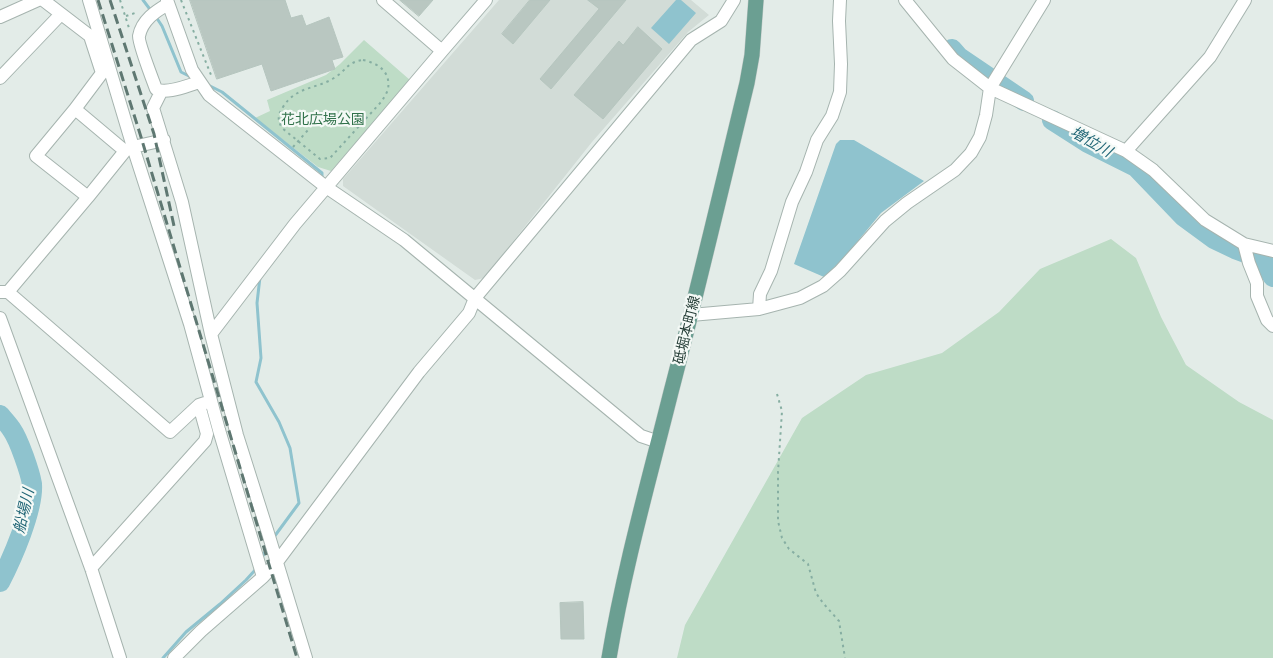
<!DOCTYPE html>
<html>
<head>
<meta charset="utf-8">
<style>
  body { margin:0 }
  canvas { display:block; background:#e3ece8 }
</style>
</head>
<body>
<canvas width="1273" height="658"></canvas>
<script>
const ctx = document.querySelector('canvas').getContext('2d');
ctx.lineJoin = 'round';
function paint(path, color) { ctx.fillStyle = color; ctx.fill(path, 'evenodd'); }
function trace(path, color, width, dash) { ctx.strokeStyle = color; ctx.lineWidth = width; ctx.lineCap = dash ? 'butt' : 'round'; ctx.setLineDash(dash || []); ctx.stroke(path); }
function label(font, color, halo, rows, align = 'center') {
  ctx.font = font + ' "Asap Condensed","Noto Sans JP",sans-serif'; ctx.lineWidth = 4.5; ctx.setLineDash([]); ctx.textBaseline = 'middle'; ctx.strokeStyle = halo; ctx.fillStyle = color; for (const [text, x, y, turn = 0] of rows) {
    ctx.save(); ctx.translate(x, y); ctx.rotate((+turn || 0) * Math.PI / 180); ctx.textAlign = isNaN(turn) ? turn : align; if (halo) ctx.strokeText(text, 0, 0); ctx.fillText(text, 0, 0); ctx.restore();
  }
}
paint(new Path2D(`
  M499,0H691L709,15L688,32L592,142L484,278L475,280L343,186V179Z`), '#d2dcd7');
paint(new Path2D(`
  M364,40L410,80L331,171L318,167L255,118L270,111L267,100L326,75L340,64Z
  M1111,239L1136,258L1161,317L1186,365L1239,402L1273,420V658H677L685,625L802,418L866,375L942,353L999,312L1040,269Z`), '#bedcc6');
paint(new Path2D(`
  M676,0H681L696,13L669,44L651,28Z
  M840,140H854L924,181L881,213L843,259L824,277L794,264L836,144Z`), '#8fc3ce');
trace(new Path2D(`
  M143,0L152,12
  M156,17L162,26L181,72L191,77
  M208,85L222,92L322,173V179
  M260,277L257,303L261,358L256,382L279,422L290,448L299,503L274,537
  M261,559L268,547
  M163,658L186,632L220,604L246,580L256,569`), '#8fc3ce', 3);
trace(new Path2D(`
  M952,49L959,57L1024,101
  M1052,120L1088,143L1136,167L1184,217L1214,239L1235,249L1262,259L1273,277
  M0,415C4,420 9,425 12,430C19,440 30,472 32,484C34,509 12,559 0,582`), '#8fc3ce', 20);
const building = new Path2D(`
  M190,0H285L291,18L302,15L306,26L329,17L343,57L332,60L335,69L271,91L262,64L217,79Z
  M400,0H433L419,16Z
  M530,0H550L513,44L502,34Z
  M588,0H626L551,89L540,79L599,9Z
  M638,27L662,49L603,119L574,95L619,41L623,45Z
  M583,602L584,639H561L560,603Z`);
paint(building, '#b9c7c1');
trace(building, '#b6c6bf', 1);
const minor = new Path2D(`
  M43,0L90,36L102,73
  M89,0L133,147L190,324L219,430L263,577
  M167,0L192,70L209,95L326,187L404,240L641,436L659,442
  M383,0L442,51
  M905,0L953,59L990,88L1126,151L1153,170L1205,220L1244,244L1273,251
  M168,4C156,11 142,20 139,36C138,42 153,81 156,89C167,95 188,85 200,82
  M0,17L38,0
  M109,67L102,73L75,109L125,151
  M0,78L61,14
  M161,92L153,108L182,202L211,334L237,435L268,533L306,658
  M75,109L36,156L88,197
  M1126,151L1210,57L1245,0
  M1244,244L1249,263L1257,283V296L1267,320L1273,326
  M0,292H8L170,432L199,405L211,401
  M8,292L88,197L125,151L133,147L164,140
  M759,309L760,294L771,271L792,202L806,172L817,140L832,116L840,92L841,64L839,21L840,0
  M691,315L759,309L800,298L823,286L840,271L885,221L907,203L955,170L971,153L980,137L986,115L990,88L1044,0
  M0,318L91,568L120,658
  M211,334L295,224L442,51L486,0
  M91,568L205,441L207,434L199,405
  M174,658L201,631L263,577L277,562L419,372L469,313L475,298L691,40L721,21L734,0`);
const major = new Path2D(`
  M609,658C624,568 649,480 671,392C698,289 722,186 747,83L752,55L756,0`);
trace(minor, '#a6b4af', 14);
trace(major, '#c2c9c7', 16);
trace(new Path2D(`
  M120,0L129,28
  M181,0L211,75
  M126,16L138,12
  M363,60C378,63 391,72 388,89C387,93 384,97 382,101L330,158L320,159L282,128C277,119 278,115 283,107C296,86 317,89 334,78C346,71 347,62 363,60Z
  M293,147L308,130
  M777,394L782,411L778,472V521L782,538L789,549L808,564L816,593L823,603L839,621L845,658`), '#86aea2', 2, [2.5, 4]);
trace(minor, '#fff', 12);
trace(major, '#6b9f92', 15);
trace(new Path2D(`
  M98,0L141,137L297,658
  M110,0L154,134L174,226`), '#5f7872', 3, [10, 5]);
label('14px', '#30714a', '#f4f9f6', [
  ["花北広場公園",323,120]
]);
label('14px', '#243d36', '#f4f9f6', [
  ["砥堀本町線",687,330,-76]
]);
label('italic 15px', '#216676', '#f4f9f6', [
  ["増位川",1091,142,30],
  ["船場川",24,511,-77]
]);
</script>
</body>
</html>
